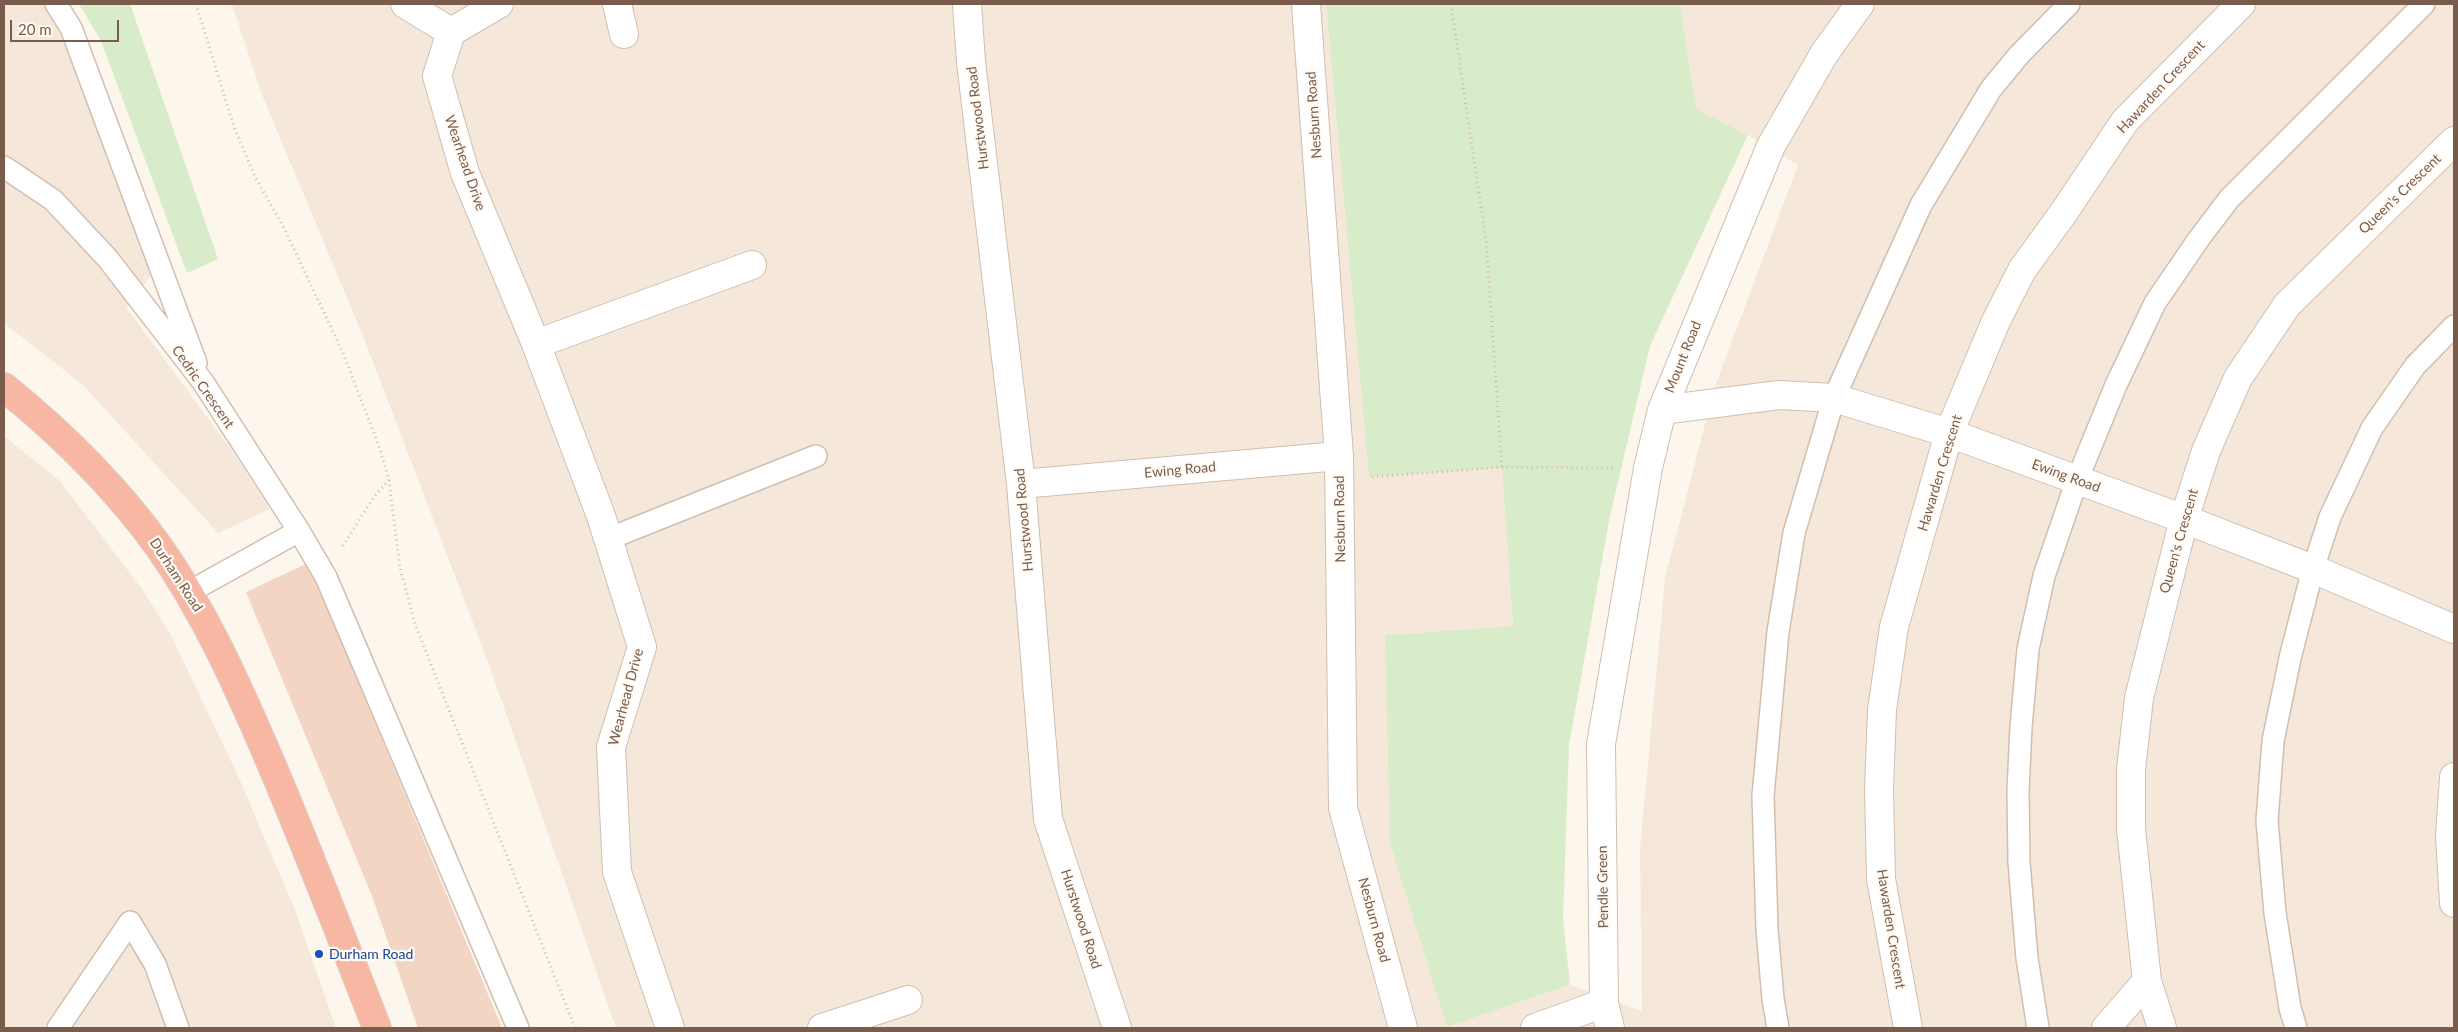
<!DOCTYPE html>
<html>
<head>
<meta charset="utf-8">
<style>
  body { margin:0 }
  #map { position:relative; width:2458px; height:1032px; overflow:hidden; background:#fdf6ec; font-family:Lato,sans-serif }
  canvas { display:block }
  .frame { position:absolute; inset:0; border:5px solid #7a5c4d; pointer-events:none }
  .scale { position:absolute; left:10px; top:20px; width:109px; height:22px; box-sizing:border-box; border:2px solid #7a5c4d; border-top:0; padding-left:6px; font-size:15px; line-height:18px; white-space:nowrap; color:#7a5c4d; -webkit-text-stroke:4px #fffaf3; paint-order:stroke }
</style>
</head>
<body>
<div id="map">
<canvas width="2458" height="1032"></canvas>
<div class="frame"></div>
<div class="scale">20 m</div>
</div>
<script>
const ctx = document.querySelector('canvas').getContext('2d');
ctx.lineJoin = 'round';
function paint(path, color) { ctx.fillStyle = color; ctx.fill(path, 'evenodd'); }
function trace(path, color, width, dash) { ctx.strokeStyle = color; ctx.lineWidth = width; ctx.lineCap = dash ? 'butt' : 'round'; ctx.setLineDash(dash || []); ctx.stroke(path); }
function label(font, color, halo, rows, align = 'center') {
  ctx.font = font + ' Lato,sans-serif'; ctx.lineWidth = 4.5; ctx.setLineDash([]); ctx.textBaseline = 'middle'; ctx.strokeStyle = halo; ctx.fillStyle = color; for (const [text, x, y, turn = 0] of rows) {
    ctx.save(); ctx.translate(x, y); ctx.rotate((+turn || 0) * Math.PI / 180); ctx.textAlign = isNaN(turn) ? turn : align; if (halo) ctx.strokeText(text, 0, 0); ctx.fillText(text, 0, 0); ctx.restore();
  }
}
paint(new Path2D(`
  M4,4H45L57,25L153,273L126,307L232,451L270,509L218,533L83,385L4,323Z
  M232,4H1326L1369,477L1502,467L1513,626L1385,635L1447,1027L1570,985L1642,1011L1640,848L1665,578L1715,386L1798,165L1748,135L1696,109L1680,4H2454V1028H616L488,662L363,336L262,95Z
  M4,436L60,481L142,589L170,633L240,780L295,910L336,1028H4Z`), '#f5e8da');
paint(new Path2D(`
  M79,4H130L218,259L187,273L101,41Z
  M1326,4H1680L1696,109L1748,135L1650,346L1610,516L1569,745L1563,919L1570,985L1447,1027L1390,843L1385,635L1513,626L1502,468L1369,477Z`), '#d8ecc9');
paint(new Path2D(`
  M308,563L329,612L502,1028H418L372,896L246,592Z`), '#f3d5c3');
const lane = new Path2D(`
  M56,4L71,28L196,363
  M4,167L53,200L108,259L203,382L299,531L189,592
  M299,531L326,577L518,1028
  M608,539L816,456
  M58,1028L130,922L155,964L178,1028
  M1778,1028L1773,999L1767,929L1763,796L1778,632L1794,533L1834,398L1921,205L1991,89L2019,55L2069,4
  M2038,1028L2027,958L2019,862L2018,791L2021,727L2028,649L2044,576L2077,480L2116,385L2155,303L2198,240L2229,199L2424,4
  M2296,1028L2290,1008L2275,913L2267,821L2273,741L2290,658L2313,569L2330,517L2372,428L2415,366L2454,326`);
const street = new Path2D(`
  M405,4L451,32
  M499,4L451,32L437,76L465,173L536,344L601,516L642,647L611,747L617,872L670,1028
  M617,4L624,34
  M967,4L971,62L1021,484L1048,819L1117,1028
  M1306,4L1339,456L1343,808L1403,1028
  M536,344L752,265
  M1662,410L1779,395L1834,398L1949,433L2184,519L2313,569L2454,629
  M1021,484L1339,456
  M2454,777L2450,837L2454,903
  M822,1028L908,1000
  M1535,1028L1604,1003
  M1610,1028L1604,1003L1601,744L1648,468L1662,410L1771,146L1824,54L1860,4
  M1908,1028L1881,879L1879,789L1882,710L1894,627L1949,433L1996,321L2022,270L2064,212L2125,121L2241,4
  M2106,1028L2147,981
  M2162,1028L2147,981L2131,829V769L2139,698L2184,519L2206,451L2238,378L2287,305L2454,141`);
const highway = new Path2D(`
  M4,387C62,434 115,486 159,547C204,611 236,682 267,754C306,845 341,936 377,1028`);
trace(lane, '#d1beb0', 24);
trace(street, '#d1beb0', 30);
trace(highway, '#dad1cd', 30);
trace(new Path2D(`
  M196,4L234,127L255,177L284,228L343,353L379,446L389,480L400,568L415,624L575,1028
  M1451,4L1486,241L1502,467
  M1372,477L1502,467L1616,468
  M343,546L373,498L389,480`), '#d9b8a5', 3, [1, 4]);
trace(lane, '#fff', 21);
trace(street, '#fff', 28);
trace(highway, '#f7b7a3', 28);
for (const [x, y, r, color] of [
  [319,954,5,"#1a4fb4"]
]) { const dot = new Path2D(); dot.arc(x, y, r, 0, 2 * Math.PI); ctx.fillStyle = color; ctx.fill(dot); trace(dot, '#fffaf3', 2); }
label('14px', '#7a5c4d', '#fffaf3', [
  ["Hawarden Crescent",2161,87,-47],
  ["Nesburn Road",1314,115,-94],
  ["Hurstwood Road",978,118,-97],
  ["Wearhead Drive",465,163,71],
  ["Queen's Crescent",2400,194,-44],
  ["Mount Road",1683,357,-68],
  ["Cedric Crescent",203,387,55],
  ["Ewing Road",1180,470,-5],
  ["Hawarden Crescent",1940,473,-73],
  ["Ewing Road",2066,476,20],
  ["Nesburn Road",1340,519,-91],
  ["Hurstwood Road",1024,520,-95],
  ["Queen's Crescent",2179,541,-74],
  ["Durham Road",176,575,57],
  ["Wearhead Drive",626,697,-75],
  ["Pendle Green",1603,887,-91],
  ["Hurstwood Road",1081,919,72],
  ["Nesburn Road",1374,920,75],
  ["Hawarden Crescent",1891,929,81]
]);
label('14px', '#164399', '#fffaf3', [
  ["Durham Road",329,954]
], 'left');
</script>
</body>
</html>
